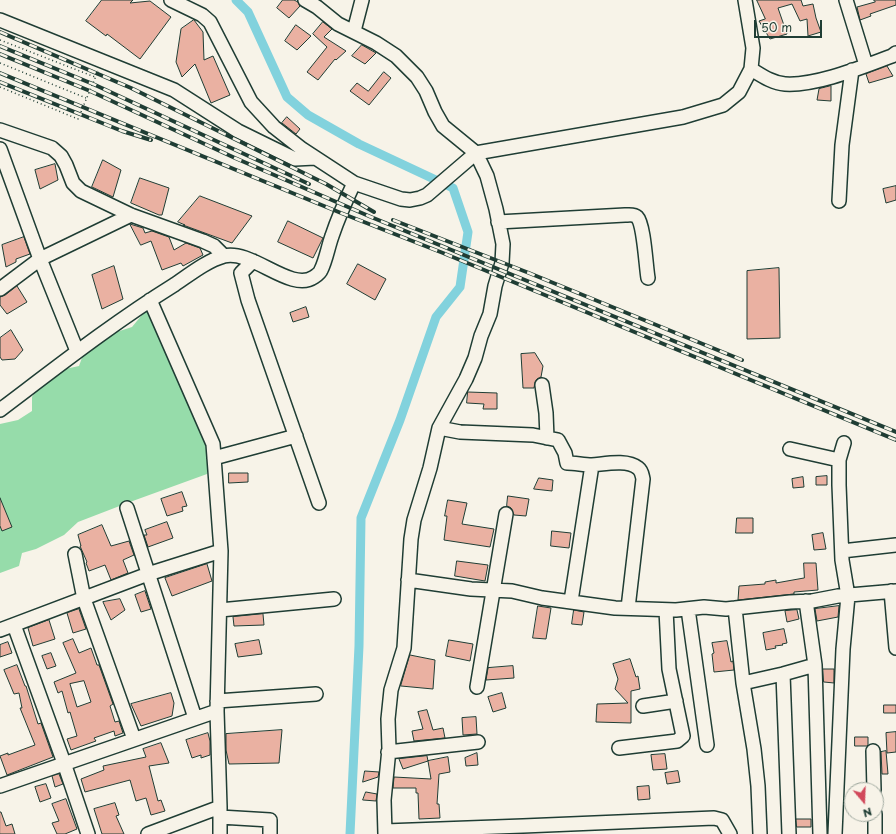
<!DOCTYPE html>
<html>
<head>
<meta charset="utf-8">
<style>
  body { margin:0 }
  #map { position:relative; width:896px; height:834px; overflow:hidden; background:#f7f3e8; font-family:"Playpen Sans",sans-serif }
  canvas { display:block }
  .north { position:absolute; left:844px; top:782px; width:40px; height:40px; box-sizing:border-box; background:#f7f3e8; border:1px solid #a1aaa0; border-radius:50%; rotate:161deg; font-size:11px; font-weight:700; line-height:16px; text-align:center; color:#1f3d34 }
  .north::after { content:''; display:block; margin:auto; width:14px; height:18px; background:#d1495b; clip-path:polygon(50% 0,100% 100%,50% 72%,0 100%) }
  .scale { position:absolute; left:754px; top:20px; width:68px; height:18px; box-sizing:border-box; border:2px solid #1f3d34; border-top:0; padding-left:5px; font-size:12px; line-height:14px; white-space:nowrap; color:#1f3d34; -webkit-text-stroke:3px #f7f3e8; paint-order:stroke }
</style>
</head>
<body>
<div id="map">
<canvas width="896" height="834"></canvas>
<div class="north">N</div>
<div class="scale">50 m</div>
</div>
<script>
const ctx = document.querySelector('canvas').getContext('2d');
ctx.lineJoin = 'round';
function paint(path, color) { ctx.fillStyle = color; ctx.fill(path, 'evenodd'); }
function trace(path, color, width, dash) { ctx.strokeStyle = color; ctx.lineWidth = width; ctx.lineCap = dash ? 'butt' : 'round'; ctx.setLineDash(dash || []); ctx.stroke(path); }
paint(new Path2D(`
  M146,310L152,317L173,356L208,449L207,474L130,502L78,522L64,535L36,549L22,553L19,566L0,573V424L18,420L32,411V397L43,380L56,371L79,366L83,355L101,337L132,327Z`), '#96dcaa');
trace(new Path2D(`
  M236,0L248,12L287,97L308,115L359,144L453,188L468,232L460,287L436,317L400,420L361,518L359,646L350,834`), '#82d2dd', 9);
const building = new Path2D(`
  M102,0H133L130,3L150,1L171,17L140,59L107,34L106,36L86,21Z
  M283,0H294L298,2L300,6L289,18L277,8Z
  M757,0H801L803,6L813,4L816,18L821,32L808,36L807,19L800,21L792,4L778,8L787,34L770,39L759,21L765,19Z
  M874,0H896V5L870,14L871,16L860,20L857,7L875,2Z
  M194,20L203,32L204,60L213,56L230,95L211,103L195,64L182,77L176,62L181,29Z
  M323,22L332,29L324,37L346,51L336,60L335,59L318,80L307,72L327,47L313,34Z
  M296,25L311,36L297,50L285,41Z
  M362,45L376,53L365,64L352,56Z
  M887,66L893,76L869,83L866,74Z
  M384,72L391,78L369,105L350,91L357,83L368,91Z
  M831,86V101L817,100L819,89Z
  M287,117L300,129L296,134L282,123Z
  M103,160L121,170L113,197L92,187Z
  M55,164L58,180L40,189L35,170Z
  M140,178L169,188L162,215H159L131,203Z
  M896,186V200L886,203L883,189Z
  M200,196L252,216L232,243L183,225H185L178,222Z
  M288,221L323,238L313,258L278,242Z
  M130,224L143,228L145,233L152,231L169,237L174,250L186,243L200,248L203,255L183,266L181,263L162,270L151,241L141,245Z
  M24,237L30,254L16,259V262L6,267L2,245Z
  M358,264L386,279L375,300L347,284Z
  M114,266L123,299L102,309L92,275Z
  M779,268L780,338L747,339V271Z
  M17,286L27,302L7,314L0,305V297L5,295Z
  M306,307L309,317L293,322L290,313Z
  M11,330L23,350L15,359L2,360L0,357V338Z
  M535,353L543,366L541,377L537,379L535,382L534,388H523L521,354Z
  M468,392L497,393V409H483L484,404L467,403Z
  M229,473H248V482L229,483Z
  M827,476V485H816V477Z
  M803,477L804,487L793,488L792,479Z
  M539,478L553,480L552,491L534,489Z
  M182,492L187,506L182,507L183,511L167,516L161,499Z
  M508,496L529,499L526,516L514,515L511,508L507,506Z
  M0,498L12,527L2,531L0,526Z
  M448,500L467,503L462,524L494,529L490,547L444,540L447,516H445Z
  M737,518H753V533H736Z
  M167,522L173,538L148,547L144,535H147L145,530Z
  M102,525L111,546L129,541L134,555L123,560L128,573L111,580L105,565L89,571L86,563L87,562L80,546H81L78,535Z
  M552,531L571,533L569,548L551,546Z
  M823,533L826,549L814,550L812,535Z
  M457,561L488,565L485,581L455,576Z
  M804,563H816L818,590L794,592V594L738,600L739,586L765,584V582L776,580V583L804,578Z
  M207,564L212,581L172,596L165,578Z
  M145,591L151,609L141,612L135,595Z
  M120,599L125,610L111,620L103,602Z
  M538,606L551,608L546,639L533,638Z
  M839,606L838,617L817,621L815,609Z
  M79,609L86,629L73,633L67,613Z
  M574,610L584,612L582,625L572,624Z
  M797,610L799,619L787,622L785,611Z
  M263,614L264,625L234,626L233,617Z
  M49,620L55,639L33,646L28,628Z
  M784,629L787,643L782,644L783,645L775,646L776,648L766,650L763,633Z
  M73,639L79,653L91,648L97,665H99L113,704L110,706L115,722L119,721L123,733L115,736L114,731L94,738L96,741L71,750L67,739L77,736L70,712L68,713L62,691L58,693L54,682L76,673L63,643ZM84,681L91,702L77,707L70,684Z
  M259,640L262,654L238,657L235,644Z
  M449,640L473,644L470,661L446,656Z
  M727,641L731,662L733,661L734,670L714,672L712,654L714,653L712,643Z
  M8,642L12,653L0,657V645Z
  M51,653L56,666L47,669L42,656Z
  M410,655L435,660L433,689L401,686Z
  M630,659L636,677L638,676L640,689L631,691V723L596,722L597,704L628,703L615,689L618,679L613,664Z
  M17,665L25,686H26L38,724L41,723L53,757L7,775L0,756L8,753V755L35,745L20,708H22L19,693L14,694L4,670Z
  M513,666L514,678L486,680L488,668Z
  M823,669H834V683L824,682Z
  M171,693L174,703L172,716L141,726L131,704Z
  M502,693L506,708L493,712L488,697Z
  M884,705H896V713H884Z
  M427,710L433,730L443,728L445,738L414,741L412,731L423,729L418,712Z
  M476,717L477,734L463,735L462,718Z
  M282,730L279,763L229,764L226,750V734Z
  M896,732V752L887,753L886,733Z
  M208,733L210,741V755L201,758V755L192,758L186,740Z
  M855,737H868V745L867,746H855Z
  M161,743L169,763L149,766L158,801L161,800L165,811L151,815L146,798L136,801L130,780L85,792L81,779L104,770L103,766L146,757L143,749Z
  M886,751L888,774H882L881,752Z
  M477,753L478,765L466,766L465,758Z
  M665,754L667,769L653,770L651,755Z
  M427,756L428,761L403,769L399,759Z
  M448,757L450,772L439,774L437,804H439L440,818L419,819L418,793H416V788H393L394,777L431,779L428,761Z
  M365,771L379,772L378,777L363,782Z
  M678,771L680,782L667,784L665,773Z
  M59,774L63,784L55,787L52,776Z
  M46,784L51,798L40,802L35,787Z
  M649,786L650,799L638,800L637,787Z
  M366,792L377,794L376,801L363,800Z
  M66,799L77,829L65,834H57L52,823L59,821L52,804Z
  M115,803L119,815L116,816L124,834H102L94,809Z
  M0,812H1L6,826L12,824L15,834H0Z
  M796,819H811V827H797Z`);
paint(building, '#eab1a2');
trace(building, '#1f3d34', 1);
const minor = new Path2D(`
  M171,0L202,15L210,22L251,102L274,127L302,149L354,183L401,199L410,200L420,198L427,195L476,153L683,117L723,105L739,92L751,69L753,48L745,0
  M305,0L317,7L338,24L376,43L396,56L417,77L426,91L435,112L443,126L476,153L487,176L496,209L503,244L502,263L495,286L490,314L481,336L475,358L466,379L439,428L430,468L414,520L411,539L404,648L391,690L388,719L389,749L384,800L385,834
  M846,0L866,65
  M0,20L174,90L238,131L295,159L315,158
  M354,31L362,0
  M751,69C761,75 772,83 785,84C817,86 862,67 892,56L896,53
  M0,130L52,148L61,156L66,165L73,183L81,191L131,215L203,241L214,246L224,256
  M0,149L40,259L77,351
  M839,201L842,145L852,70
  M498,222L625,215C629,215 634,214 637,217C644,224 646,267 648,278
  M253,261L241,273L248,300L319,503
  M0,289L40,259L131,215
  M150,300L213,444L221,551L217,711L220,807V834
  M542,385L546,413L547,438
  M0,410C57,367 113,323 174,285C189,275 206,261 224,256C252,249 291,293 314,277C317,275 320,273 321,270C326,260 328,247 332,236C338,218 346,200 354,183
  M439,428L460,432L533,435L558,440L565,453L567,463C575,463 584,465 592,465C605,464 627,459 638,468C642,471 642,475 643,479L628,608
  M790,449L839,460
  M214,458L296,436
  M127,508L195,718
  M842,551L896,545
  M75,554L84,599L134,739
  M408,580L471,589L512,591L542,598L615,608L647,609L676,610L704,607L726,609L790,602L812,601L838,596L896,591
  M891,591L896,648
  M571,601L592,465
  M806,601L815,665L820,834
  M735,608L743,683L754,749L758,786L760,834
  M688,609L707,745
  M220,610L334,599
  M14,625L64,763L88,834
  M0,630L148,574L221,551
  M783,674L789,834
  M743,683L783,674L815,665
  M477,687L506,514
  M217,701L316,694
  M643,706L676,701
  M619,748L677,741L683,736L669,669L666,610
  M873,751L874,790
  M388,752L478,742
  M0,786L217,711
  M875,814V834
  M220,817L270,820V834
  M385,831L523,826L714,818L722,820L730,834
  M148,834L220,807
  M835,834L843,649L848,596L842,560L839,485V460L844,443`);
trace(minor, '#1f3d34', 16);
trace(new Path2D(`
  M0,40L95,77
  M0,63L86,98
  M0,87L78,119L98,71`), '#1f3d34', 1.5, [1, 3]);
trace(minor, '#f7f3e8', 13);
const rail = new Path2D(`
  M0,32L131,88L326,184L374,212
  M0,46L93,84L309,184
  M0,54L90,91L235,158L371,217L896,432
  M0,73L341,213L443,253L896,440
  M0,82L122,131L151,140
  M393,220L529,273L742,360`);
trace(rail, '#1f3d34', 4);
trace(rail, '#f7f3e8', 2.5, [8]);
</script>
</body>
</html>
